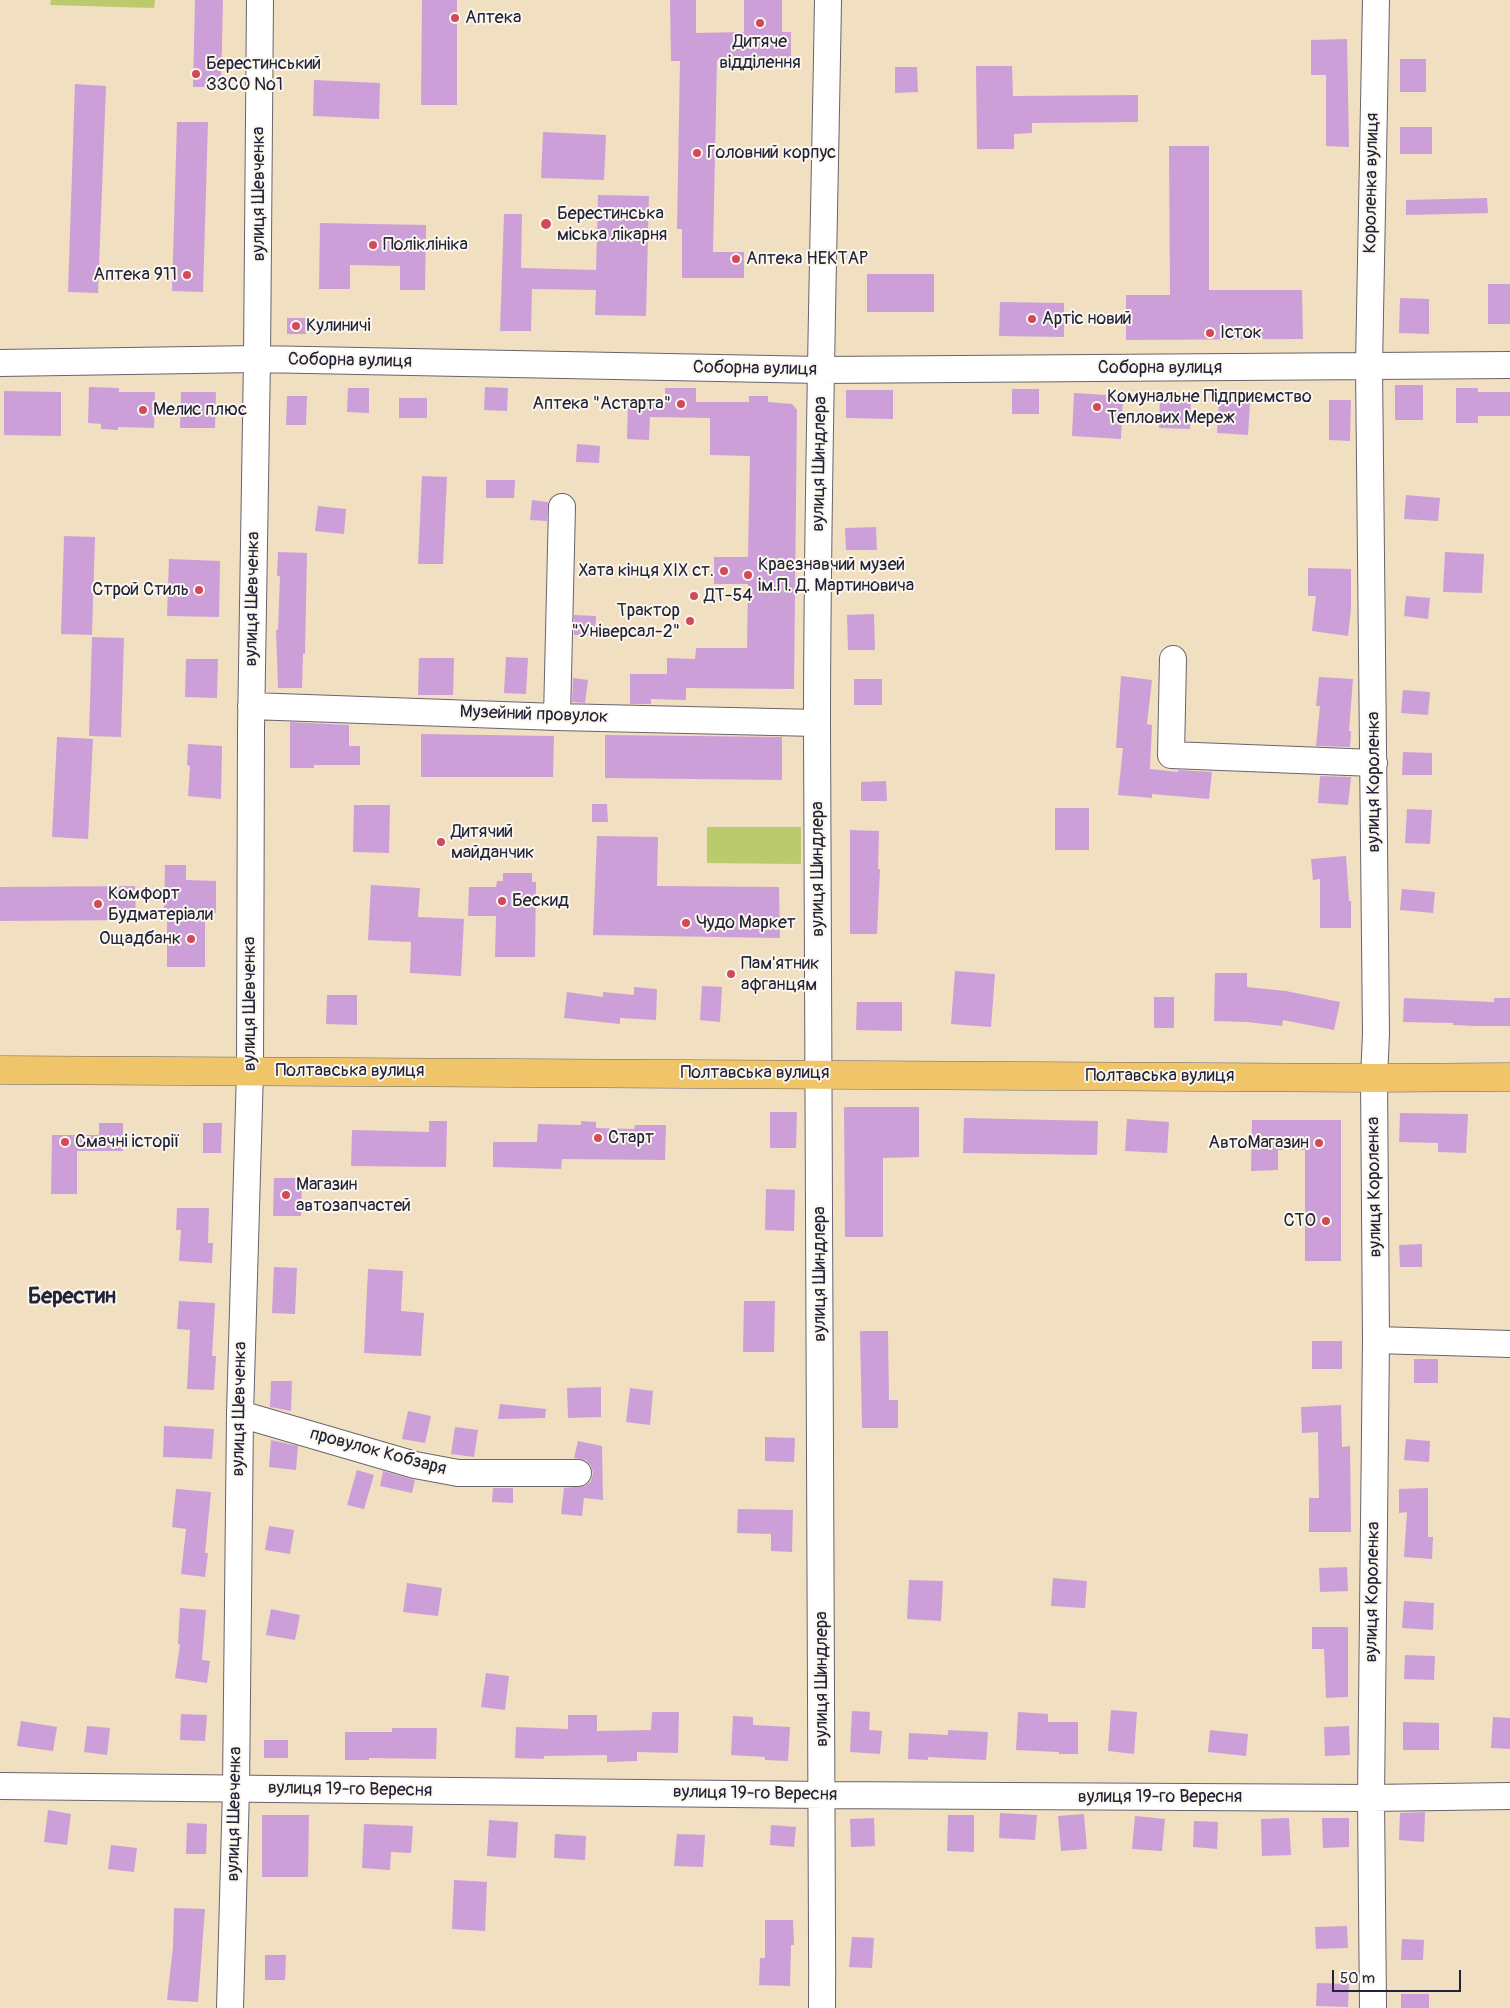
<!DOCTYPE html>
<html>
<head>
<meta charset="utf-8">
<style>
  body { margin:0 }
  #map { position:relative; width:1510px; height:2008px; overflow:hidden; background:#f1dfc1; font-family:Pangolin,sans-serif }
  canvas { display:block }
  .scale { position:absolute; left:1332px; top:1970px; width:129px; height:22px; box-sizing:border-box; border:2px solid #22223b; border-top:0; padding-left:6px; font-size:15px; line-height:18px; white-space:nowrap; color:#22223b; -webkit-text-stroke:4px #fbf7ec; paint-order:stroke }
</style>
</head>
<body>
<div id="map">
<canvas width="1510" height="2008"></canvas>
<div class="scale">50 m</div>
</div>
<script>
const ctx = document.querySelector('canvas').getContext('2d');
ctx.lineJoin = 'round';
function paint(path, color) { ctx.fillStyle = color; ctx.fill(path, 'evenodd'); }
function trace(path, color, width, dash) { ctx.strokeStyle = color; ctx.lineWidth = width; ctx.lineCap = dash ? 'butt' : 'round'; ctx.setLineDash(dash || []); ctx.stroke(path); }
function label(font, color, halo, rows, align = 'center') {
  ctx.font = font + ' Pangolin,sans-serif'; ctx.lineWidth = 4; ctx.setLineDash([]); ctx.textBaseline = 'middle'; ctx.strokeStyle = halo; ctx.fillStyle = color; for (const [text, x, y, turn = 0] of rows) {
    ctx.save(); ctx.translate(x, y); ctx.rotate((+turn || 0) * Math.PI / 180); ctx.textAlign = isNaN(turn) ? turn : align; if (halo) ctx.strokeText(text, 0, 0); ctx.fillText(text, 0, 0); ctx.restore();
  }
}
paint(new Path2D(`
  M51,0H155L154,8L50,5Z
  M707,827H801V864L707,863Z`), '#bbca6c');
paint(new Path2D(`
  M195,0H223L221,87H193Z
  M422,0H457V105H421Z
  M670,0H696V33L744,32V0H782V32H791V60H717L713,252H744V278H682V229H677L680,61H671Z
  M1347,39L1349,147L1326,146V75H1311V40Z
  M1400,59H1426V92H1400Z
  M976,66H1012L1013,96L1138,95V122L1032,123V133L1014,134V149H977Z
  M895,67H917L918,92L895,93Z
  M314,80L380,83L379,119L313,116Z
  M75,84L106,86L98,293L68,292Z
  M177,122H208L203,292L172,291Z
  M1400,127H1432V154H1400Z
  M543,132L606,135L604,180L541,178Z
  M1169,146H1209V290H1302L1303,339L1126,340V295H1170Z
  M598,195L649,196L646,316L595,315L596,290L532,289L531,331H500L504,214H522L521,268L596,270Z
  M1487,198L1488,213L1406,215V200Z
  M320,223L426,225L425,290H400V266L350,265V289H319Z
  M867,274H934V312H867Z
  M1488,284H1510V324H1488Z
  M1400,298L1429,299V334L1399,333Z
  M1000,302L1064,303V337L999,336Z
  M287,318H306V334H287Z
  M1395,385H1423V420H1395Z
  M89,387L119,388V392H155L154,428L118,427V430L101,429V424L88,423Z
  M485,387L508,388L507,411L484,410Z
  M348,388H369V413L347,412Z
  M665,388H696V402H749V396H768V402L792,404L797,410L794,689L686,688V700L651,699V704H630V674H667V658L695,659L696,648H747L748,584H714V557H748L750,456L710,455V418L650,417L649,440L627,439L628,402L665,403Z
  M1456,388H1478V392H1510V416H1478V423H1456Z
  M1012,389H1039V414H1012Z
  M846,390H893V419L846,418Z
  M4,391L61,392V436L4,435Z
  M181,392H216L215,428H180Z
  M1074,393L1123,396L1121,439L1072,436Z
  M287,396H307L306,425H286Z
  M399,398H427V418H399Z
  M1160,398L1191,399L1190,429L1159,428Z
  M1329,400H1351L1350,441L1329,440Z
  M1219,401L1250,403L1248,435L1217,433Z
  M577,444L600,446L599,463L576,462Z
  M422,476L447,477L443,564H418Z
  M486,480H515L514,498H486Z
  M1406,495L1440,498L1438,521L1404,519Z
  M532,500L548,502L547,521L530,520Z
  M318,506L346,509L344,534L315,531Z
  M876,527L877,550H846L845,528Z
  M64,536L95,537L92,635L61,634Z
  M278,552L307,553L305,654H303L302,688H278L276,630H278L280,576H277Z
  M1445,552L1484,554L1482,593L1443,592Z
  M169,559L220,561L219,617L167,616Z
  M1308,568L1351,569V609L1348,636L1312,631L1316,596H1308Z
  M1406,596L1430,598L1428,619L1404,616Z
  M874,614L875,650H848L847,615Z
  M574,615L596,616L595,636L574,635Z
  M92,637L124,638L121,737L89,736Z
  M506,657L528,658L526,694L504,693Z
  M419,658H454L453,695H418Z
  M186,659H218L217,698L185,697Z
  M1121,676L1152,680L1147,724L1152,725L1150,769L1178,772V770L1212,772L1209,799L1152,794V798L1118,795L1123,748H1116Z
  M1319,677L1353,679L1349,731H1351L1350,747L1316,746L1320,706H1316Z
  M573,678L588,680L585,703L572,702Z
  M854,679H882V705H854Z
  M1403,690L1430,692L1428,715L1401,713Z
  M290,722L349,725V746H360V765H314V768H290Z
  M421,734L554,736L553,777H421Z
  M605,735L782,737V780L605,778Z
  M57,737L93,739L88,839L52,837Z
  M188,744L222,746L221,799L188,796L190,766L187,765Z
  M1403,752L1432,753V775H1402Z
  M1320,776L1351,777L1348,805L1318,803Z
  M886,781L887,801H861V782Z
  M592,804H607L608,822H592Z
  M354,805H390L389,853L353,852Z
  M1055,808H1089V850H1055Z
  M1407,809L1432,810L1430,844L1405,843Z
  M850,830L879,831L878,869H880L877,934H850Z
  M597,836L658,837L657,886L779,887L780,938L593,935Z
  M1346,856L1349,901H1351V928H1320V879L1313,880L1311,859Z
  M165,865H186V880L216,881V913H205V967H167V909H164Z
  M503,873H532V882H536L535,957H495L496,916H468L469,887H496L497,881H503Z
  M371,885L420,888L418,917L464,919L461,976L410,973L411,942L368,940Z
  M135,886L136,920L0,921V887Z
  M1402,889L1435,892L1433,913L1400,910Z
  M955,971L995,974L991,1027L951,1024Z
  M1215,973H1247V987L1286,991L1340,1002L1334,1030L1283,1020L1282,1026L1247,1022L1214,1021Z
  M702,986L722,987L720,1022L700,1020Z
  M634,987L657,989L656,1020L620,1018V1024L564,1018L567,992L603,997V992L634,995Z
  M327,995H357V1025L326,1024Z
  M1154,997H1174V1028H1154Z
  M1404,998L1494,1002V998H1510V1026H1474L1453,1025V1023L1403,1022Z
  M857,1002H902V1031L856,1030Z
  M844,1107H919V1157L883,1158V1237H845Z
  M770,1112H797L796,1148H770Z
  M1400,1113L1468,1114L1466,1153L1438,1152V1143L1399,1142Z
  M964,1118L1098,1121L1097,1155L963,1153Z
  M1127,1119L1169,1122L1167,1153L1125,1151Z
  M1252,1120H1341V1261H1305V1150H1278V1170L1251,1171Z
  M429,1121H447L446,1167L351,1166L352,1130L429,1132Z
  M581,1121L596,1122V1128L634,1129L635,1125H666L665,1160L562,1159L561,1169L493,1167V1142H537L538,1124L581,1125Z
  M99,1123H123V1151H77V1194H51L52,1135H99Z
  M203,1123H222L221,1153H203Z
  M274,1178H302L301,1216H273Z
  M766,1189L795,1190L794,1231L765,1230Z
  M177,1208H209L208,1243H213L212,1263L179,1261L181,1230H176Z
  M1422,1244V1267H1400L1399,1245Z
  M274,1267L297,1268L295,1314L272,1313Z
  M368,1269L403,1271L401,1311L424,1313L421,1356L364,1353Z
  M179,1301L215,1303L212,1356H216L214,1390L187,1389L190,1330L177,1329Z
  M744,1301H775L774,1352H743Z
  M860,1331H888L889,1400H898V1428H862Z
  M1312,1341H1342V1369H1312Z
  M1414,1359H1438V1383H1414Z
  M271,1381H292L291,1411L270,1407Z
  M601,1387V1417L568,1418L567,1388Z
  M630,1388L653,1391L650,1425L626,1422Z
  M500,1404L546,1409L545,1418L498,1419Z
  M1341,1405L1342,1447L1350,1446L1351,1532H1309V1498H1319L1318,1432L1302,1433L1301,1407Z
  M408,1411L431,1416L425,1443L402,1439Z
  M164,1426L214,1429L212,1459L163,1457Z
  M455,1427L478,1430L474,1457L451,1454Z
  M765,1437L795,1438L794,1462L765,1461Z
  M1406,1439L1430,1441L1429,1462L1404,1460Z
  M271,1440L298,1446L296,1470L269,1467Z
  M578,1441L602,1446L603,1500L584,1498L582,1516L561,1514L564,1488L585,1486L591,1481L593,1473L591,1466L586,1460L574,1458Z
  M357,1470L374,1475L364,1509L347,1505Z
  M383,1471L415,1480L412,1493L380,1486Z
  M493,1488H513V1503L492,1502Z
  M1428,1488V1537H1433L1432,1559L1404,1557L1407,1512L1399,1513V1489Z
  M176,1489L211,1492L205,1553H208L205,1577L181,1574L186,1529L172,1527Z
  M738,1509L793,1510L792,1552L771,1551V1534L737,1533Z
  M269,1526L294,1530L290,1554L265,1550Z
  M1347,1567L1348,1591L1320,1592L1319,1568Z
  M1053,1578L1087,1581L1085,1608L1051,1606Z
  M909,1580L943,1581L941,1621L907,1619Z
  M407,1583L442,1588L438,1616L403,1612Z
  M1404,1601L1434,1603L1433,1630L1402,1628Z
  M180,1608L206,1610L202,1660L210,1661L207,1683L175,1678L180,1645L178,1644Z
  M271,1609L300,1615L295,1640L266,1635Z
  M1312,1627H1348V1697L1326,1698L1324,1649H1312Z
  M1405,1655L1435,1656L1434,1680L1404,1679Z
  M486,1673L509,1676L505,1710L481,1707Z
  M1111,1710L1137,1712L1134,1754L1108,1751Z
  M852,1711L870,1712L869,1730L882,1731L880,1754L850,1752Z
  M652,1712H679L678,1753L637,1752V1761L607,1762V1755L544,1756V1759L515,1758L516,1727L568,1729V1715H597V1731L651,1730Z
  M1018,1712L1048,1714V1722H1078V1754H1059V1752L1016,1750Z
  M181,1714L207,1715L205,1741L180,1740Z
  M733,1716L753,1717V1725L790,1727L788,1761L765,1760V1757L731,1755Z
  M1493,1717L1510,1718V1749L1491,1748Z
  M21,1721L57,1727L53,1751L17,1746Z
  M1403,1722L1439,1723V1750H1403Z
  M87,1726L110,1728L107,1755L84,1752Z
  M1349,1726L1350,1755L1325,1756L1324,1727Z
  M392,1728H437L436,1759L369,1758V1760H345V1732H392Z
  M948,1730L988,1732L986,1760L928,1757V1760L908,1759L909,1733L948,1735Z
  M1210,1730L1248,1734L1246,1756L1208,1752Z
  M264,1740H288V1758H264Z
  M48,1810L71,1814L67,1845L44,1842Z
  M1425,1812L1424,1842L1399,1840L1400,1813Z
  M1000,1813L1037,1815L1035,1840L999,1838Z
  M1084,1814L1087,1849L1061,1851L1058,1816Z
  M262,1815H309L308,1877H262Z
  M948,1815H974V1852L947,1851Z
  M1135,1816L1165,1819L1162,1851L1132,1849Z
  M874,1818L875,1846L851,1847L850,1819Z
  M1289,1818L1291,1855L1262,1856L1261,1819Z
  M1322,1818H1349V1847L1323,1848Z
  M489,1820L518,1822L516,1858L487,1856Z
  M1194,1821L1218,1822L1217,1849L1193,1847Z
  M187,1823L207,1824L206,1854H186Z
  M364,1824L413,1826L411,1853L391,1852L390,1870L362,1868Z
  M771,1825L796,1827L794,1847L770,1845Z
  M555,1834L586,1836L585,1860L554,1858Z
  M677,1834L705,1835L703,1867L674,1866Z
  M111,1845L137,1848L134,1872L108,1869Z
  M454,1880L487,1882L485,1931L452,1929Z
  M174,1908L205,1909L198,2002L167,2000L173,1947Z
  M765,1920H793L794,1945H791L790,1986L759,1985L760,1958H765Z
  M1347,1926L1348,1948L1316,1949L1315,1927Z
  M852,1937L874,1938L872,1968L849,1967Z
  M1402,1939L1424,1940L1423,1960H1401Z
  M265,1955H286L285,1980H265Z
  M1317,1983L1349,1984L1348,2007L1316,2006Z
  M1401,1994H1429V2008H1401Z`), '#cd9fd8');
const minor = new Path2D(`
  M0,363L257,359L821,370L1510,365
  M1173,659L1171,755L1374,763
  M251,706L557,717L817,723
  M557,717L562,507
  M1376,1340L1510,1344
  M240,1414L415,1465L458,1473H578
  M0,1786L823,1795L1371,1798L1510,1796
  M230,2008L236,1789L240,1414L250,1071L251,729L257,359L260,0
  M822,2008C824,1581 817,1154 817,726C817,484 824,242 828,0
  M1373,2008L1371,1798L1376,1340L1374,1078L1376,1034L1369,366L1376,0`);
const highway = new Path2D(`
  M0,1070L1374,1078L1510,1077`);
trace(minor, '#6a646a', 28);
trace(highway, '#6a646a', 29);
trace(minor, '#fff', 26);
trace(highway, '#f0c469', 28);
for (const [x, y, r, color] of [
  [455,18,5,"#d1495b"],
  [760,23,5,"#d1495b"],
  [196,74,5,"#d1495b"],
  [697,153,5,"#d1495b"],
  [546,224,6,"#d1495b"],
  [373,245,5,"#d1495b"],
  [736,259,5,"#d1495b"],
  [187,275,5,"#d1495b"],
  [1032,319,5,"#d1495b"],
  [296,326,5,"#d1495b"],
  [1210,333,5,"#d1495b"],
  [681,404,5,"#d1495b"],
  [1097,407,5,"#d1495b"],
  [143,410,5,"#d1495b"],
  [724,571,5,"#d1495b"],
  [748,575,5,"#d1495b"],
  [199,590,5,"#d1495b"],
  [694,596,5,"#d1495b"],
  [690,621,5,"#d1495b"],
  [441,842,5,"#d1495b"],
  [502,901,5,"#d1495b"],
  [98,904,5,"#d1495b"],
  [686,923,5,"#d1495b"],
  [191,939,5,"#d1495b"],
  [731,974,5,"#d1495b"],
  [598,1138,5,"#d1495b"],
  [65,1142,5,"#d1495b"],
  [1319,1143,5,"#d1495b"],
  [286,1195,5,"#d1495b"],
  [1326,1221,5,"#d1495b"]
]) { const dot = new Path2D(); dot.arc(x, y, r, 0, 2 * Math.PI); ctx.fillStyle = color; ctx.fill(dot); trace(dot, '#fbf7ec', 2); }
label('18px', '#22223b', '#fbf7ec', [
  ["Аптека",465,18],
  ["Дитяче",760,42,"center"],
  ["відділення",760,63,"center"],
  ["Берестинський",206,64],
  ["ЗЗСО №1",206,85],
  ["Головний корпус",707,153],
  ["Берестинська",557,214],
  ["міська лікарня",557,235],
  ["Поліклініка",383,245],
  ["Аптека НЕКТАР",746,259],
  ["Аптека 911",177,275,"right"],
  ["Артіс новий",1042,319],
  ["Кулиничі",306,326],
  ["Істок",1220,333],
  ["Комунальне Підприємство",1107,397],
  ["Теплових Мереж",1107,418],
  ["Аптека \"Астарта\"",671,404,"right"],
  ["Мелис плюс",153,410],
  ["Краєзнавчий музей",758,565],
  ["ім.П. Д. Мартиновича",758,586],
  ["Хата кінця XIX ст.",714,571,"right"],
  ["Строй Стиль",189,590,"right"],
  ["ДТ-54",704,596],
  ["Трактор",680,611,"right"],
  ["\"Універсал-2\"",680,632,"right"],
  ["Дитячий",451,832],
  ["майданчик",451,853],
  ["Комфорт",108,894],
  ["Будматеріали",108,915],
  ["Бескид",512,901],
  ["Чудо Маркет",696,923],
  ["Ощадбанк",181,939,"right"],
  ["Пам'ятник",741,964],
  ["афганцям",741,985],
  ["Старт",608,1138],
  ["Смачні історії",75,1142],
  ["АвтоМагазин",1309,1143,"right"],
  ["Магазин",296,1185],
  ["автозапчастей",296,1206],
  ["СТО",1316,1221,"right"]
], 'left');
label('18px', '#22223b', '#fbf7ec', [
  ["Короленка вулиця",1372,183,-89],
  ["вулиця Шевченка",259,194,-90],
  ["Соборна вулиця",350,361,1],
  ["Соборна вулиця",1160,368],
  ["Соборна вулиця",755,369,1],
  ["вулиця Шиндлера",820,464,-89],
  ["вулиця Шевченка",253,599,-89],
  ["Музейний провулок",534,715,2],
  ["вулиця Короленка",1374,782,-90],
  ["вулиця Шиндлера",818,869,-90],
  ["вулиця Шевченка",250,1004,-90],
  ["Полтавська вулиця",350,1071],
  ["Полтавська вулиця",755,1073],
  ["Полтавська вулиця",1160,1076],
  ["вулиця Короленка",1375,1187,-91],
  ["вулиця Шиндлера",820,1274,-90],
  ["вулиця Шевченка",240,1409,-89],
  ["провулок Кобзаря",378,1452,15],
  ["вулиця Короленка",1373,1592,-89],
  ["вулиця Шиндлера",822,1679,-90],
  ["вулиця 19-го Вересня",350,1790,1],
  ["вулиця 19-го Вересня",755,1794,1],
  ["вулиця 19-го Вересня",1160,1797],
  ["вулиця Шевченка",235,1814,-89]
]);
label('bold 22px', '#22223b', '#fbf7ec', [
  ["Берестин",72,1297]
]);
</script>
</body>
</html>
